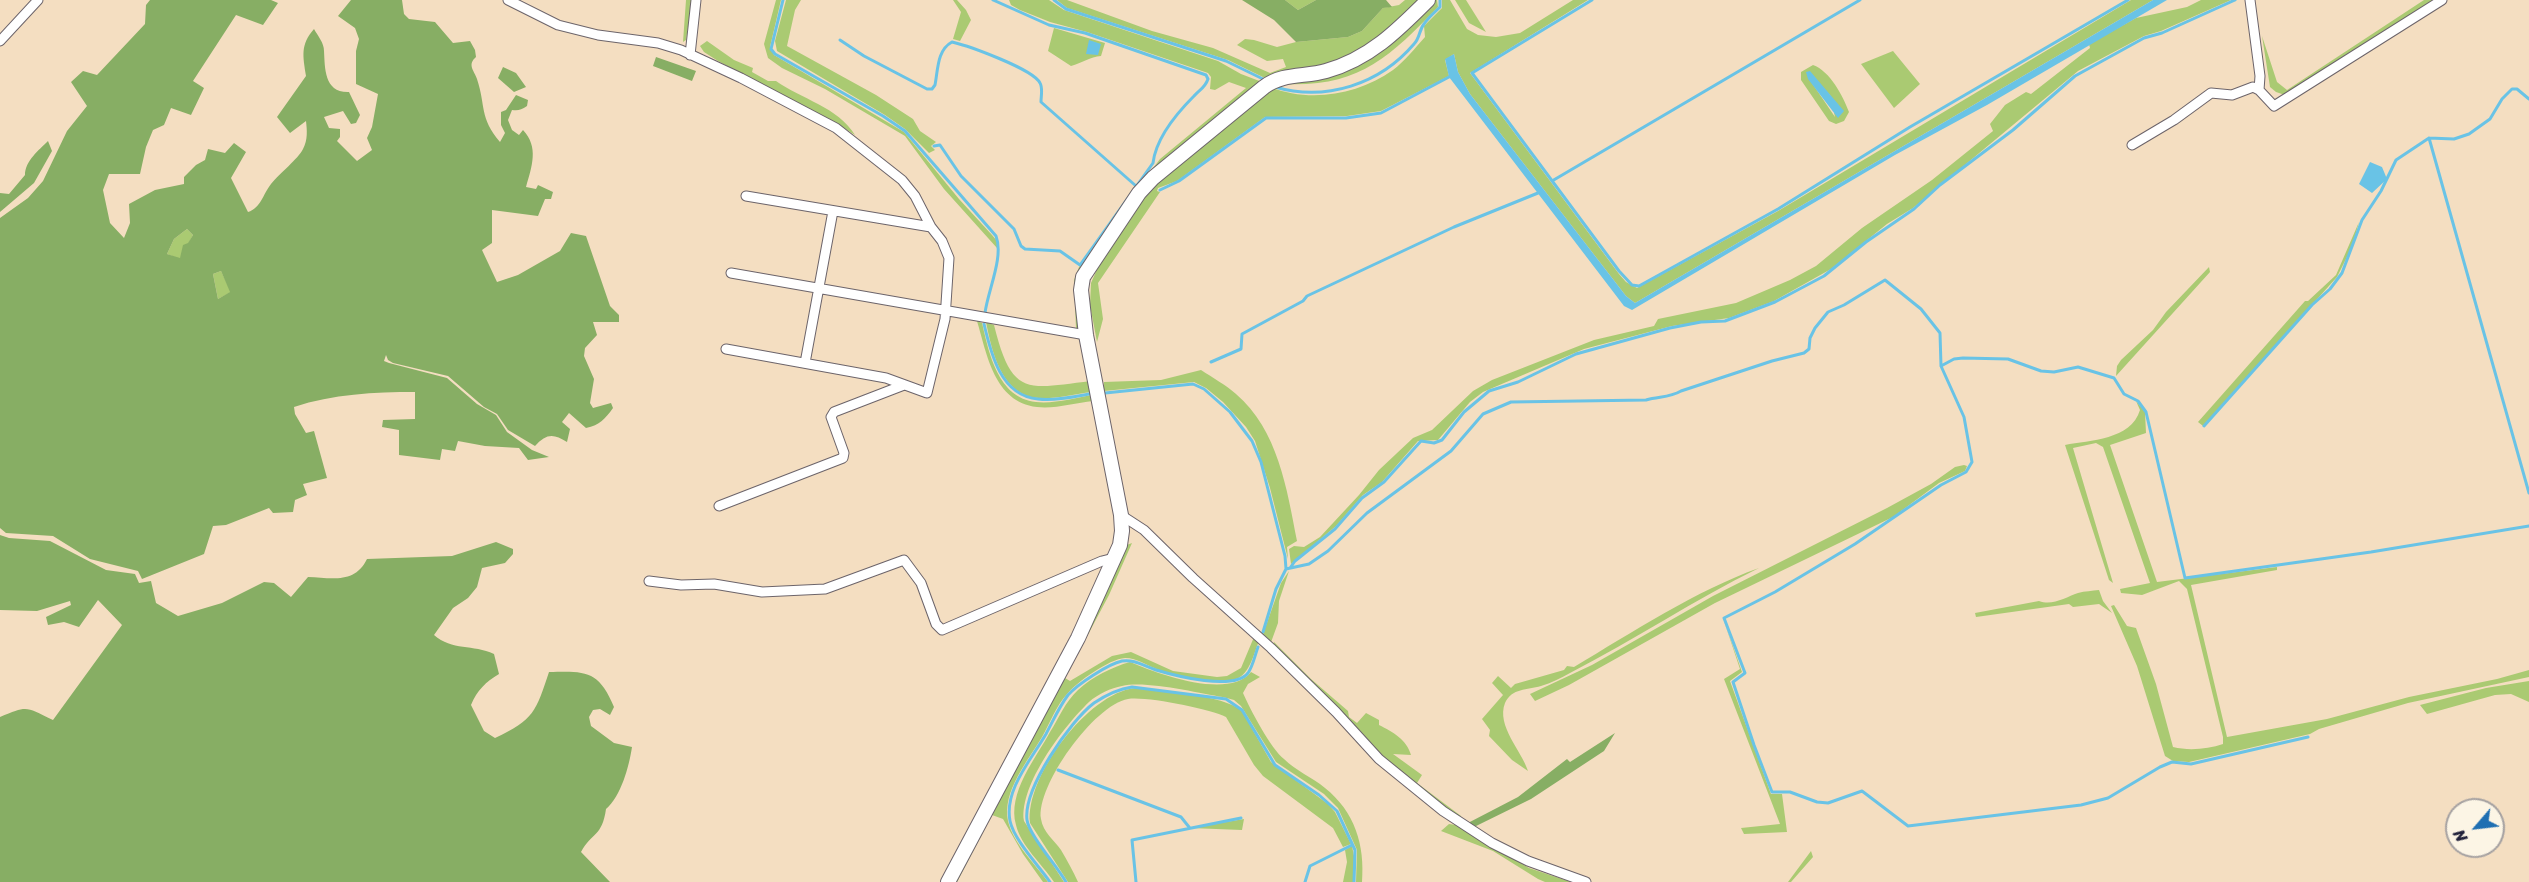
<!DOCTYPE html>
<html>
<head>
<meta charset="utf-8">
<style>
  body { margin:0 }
  #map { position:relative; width:2529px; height:882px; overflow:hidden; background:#f4dec1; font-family:Sriracha,sans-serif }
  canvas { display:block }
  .north { position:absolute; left:2445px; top:798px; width:60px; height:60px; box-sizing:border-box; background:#fcf5e5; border:2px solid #a5a1a1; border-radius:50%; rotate:242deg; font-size:16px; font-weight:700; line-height:24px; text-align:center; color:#22223b }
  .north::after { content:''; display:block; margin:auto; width:21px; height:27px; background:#1f6fb2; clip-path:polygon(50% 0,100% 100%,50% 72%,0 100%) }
</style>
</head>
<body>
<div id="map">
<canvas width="2529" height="882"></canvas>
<div class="north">N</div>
</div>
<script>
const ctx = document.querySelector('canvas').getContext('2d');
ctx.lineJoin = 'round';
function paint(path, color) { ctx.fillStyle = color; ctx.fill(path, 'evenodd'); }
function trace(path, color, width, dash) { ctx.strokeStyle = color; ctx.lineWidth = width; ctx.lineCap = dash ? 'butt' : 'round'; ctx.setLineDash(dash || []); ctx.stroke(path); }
paint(new Path2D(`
  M686,0H692L686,40L683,42Z
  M776,0H781L770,47L774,55L904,132L959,199L992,235L997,241V248L944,189L905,136L825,89L782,68L768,58L764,44Z
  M786,0H801L795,10L787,46L876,95L913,119L920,131L936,142L931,146L935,150L929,153L905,129L885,115L777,51L775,41Z
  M953,0H957L966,10L971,20L960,41L953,39L961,12Z
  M1009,0H1049L1064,10L1218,61L1241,74L1262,82L1161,164L1084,271V330L1076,329L1074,280L1079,267L1160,159L1246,88L1229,82L1215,90L1210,89L1211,77L1208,73L1087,32L1050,22L1020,10L1011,5Z
  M1057,0H1067L1152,31L1213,48L1270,73L1286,67L1283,59L1267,61L1237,45L1245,39L1254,40L1277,47L1296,42L1348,37L1362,31L1383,8L1399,5L1405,0H1425C1399,24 1375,50 1340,61C1316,69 1292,70 1269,80L1228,60L1067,8Z
  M1285,0H1316L1298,10Z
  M1434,0H1437L1438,7C1388,59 1357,88 1281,84L1322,77Z
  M1442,0H1450L1467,29L1478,35L1496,37L1520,33L1573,0H1588L1470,73L1619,274L1626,282L1637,288L1778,211L2131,0H2153L1635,303L1626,296L1470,94L1458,72L1454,54L1445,60L1449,76L1381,111L1347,116L1265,117L1177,181L1158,188L1157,191L1160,192L1098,283L1103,319L1097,342L1090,305L1091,283L1102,258L1137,205L1155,184L1270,87C1310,103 1358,95 1393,70C1405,61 1415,48 1425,37L1424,26L1442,8Z
  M1455,0H1466L1486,32L1469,23Z
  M2201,0H2231L2161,31L2144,36L2078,71L1913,208L1887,224L1831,269L1774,301L1729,318L1672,326L1584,349L1483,392L1470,402L1438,440L1418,441L1382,482L1363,495L1336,526L1291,564L1289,549L1294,546L1304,547L1320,537L1359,495L1379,470L1413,438L1432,430L1473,391L1492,380L1594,340L1654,326L1658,319L1736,303L1790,280L1816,266L1862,228L1932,180L1993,131L1990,124L2005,105L2026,92L2031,94L2090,48L2089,44L2136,18L2187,7Z
  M2424,0H2437L2285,95L2276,92L2270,87L2262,36L2277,82L2287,90Z
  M1054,28L1105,43L1101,56C1090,57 1082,63 1071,66L1048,51Z
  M707,41L734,60L753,68L752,72L768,81H776C801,99 838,107 855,135L836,123L718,61L704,52L700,46Z
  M1893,51L1920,84L1894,108L1861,64Z
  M1813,65C1830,71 1843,96 1849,112L1844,121L1836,124L1829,121L1801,80V72ZM1810,80L1830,95L1835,117Z
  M2359,222L2352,247L2337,277L2203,426L2198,422L2305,301H2308L2336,275Z
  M187,229L193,235L180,259L167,254L174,239Z
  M2209,267L2210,272L2116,376L2117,366L2121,360L2153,330L2166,312Z
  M221,271L231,292L218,299L213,274Z
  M977,321L982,323C989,353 998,398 1036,402C1054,404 1075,398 1092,395L1093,401C1075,403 1055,409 1037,407C994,402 987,354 977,321Z
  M986,322L994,325C1012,397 1026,389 1091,381V392C1075,394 1056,399 1039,398C1002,396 992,352 986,322Z
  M1201,370C1213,378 1226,385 1236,394C1278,430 1287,489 1297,541L1287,547L1288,559L1270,488L1255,441L1246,427L1223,402L1206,388L1194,382L1104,391V382L1161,380Z
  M2136,401L2145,412L2146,433L2110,445L2157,582L2277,567V570L2191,585L2227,737L2327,719L2409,697L2497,679L2529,670V677L2408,703L2319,729L2310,734L2189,762L2173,761L2165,756L2137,666L2111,606L2114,605L2127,626L2136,628L2156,684L2173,747C2189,751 2208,749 2223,744V737L2187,589L2179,581L2142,595L2121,593L2120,589L2150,583L2103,447L2096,443L2073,448L2113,583L2109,580L2065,445C2090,440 2131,440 2140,410Z
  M1964,465L1967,466L1965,471L1939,483L1893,517L1715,603L1569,685L1535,701L1530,694L1592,665L1713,596L1887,508L1931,484L1955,467Z
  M1132,543L1109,595L1065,678L1070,681L1112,656L1131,652L1173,671L1217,677L1227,676L1241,668L1254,637L1259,641C1254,653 1250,674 1236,679C1214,685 1181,677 1159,670C1148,666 1137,658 1125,658C1109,659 1077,682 1067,694C1056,706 1050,723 1042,737C1028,761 1002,791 1008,821C1013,843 1035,864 1048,882H1043L1023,854L1003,819L992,815L957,882H954L1106,594L1124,546Z
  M1759,568C1694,600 1634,640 1570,673C1561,678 1551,683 1541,686C1527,690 1512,688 1505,703C1496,726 1522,751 1528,771L1512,760L1489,736L1490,730L1482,719L1503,695L1492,683L1498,676L1511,688L1515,684L1564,670L1567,666L1574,667C1631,633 1697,590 1759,568Z
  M1289,571L1279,601L1278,623L1270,645L1262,637L1281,583Z
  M2099,590L2103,601L2112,613L2099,604L2073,607L2069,604L1976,617L1975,613L2039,601C2053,606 2066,597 2078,593C2085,591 2092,591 2099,590Z
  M1723,618L1742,672L1730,681L1771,794H1782L1787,832L1744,834L1741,828L1780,824L1724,679L1740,669Z
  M1274,642L1311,679L1348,711L1349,717L1357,723L1366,713L1379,720V725C1393,732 1407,740 1411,755L1393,754L1422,775L1417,783L1461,816L1457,818L1379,755L1272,647Z
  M1130,662C1158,674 1229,700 1251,672L1260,677L1248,684L1243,693C1250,709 1271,749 1284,759C1296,771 1312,777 1325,788C1355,812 1365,845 1362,882H1356L1357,850L1338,808L1324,794L1276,762L1241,706L1234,700L1223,697C1198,693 1145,680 1122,686C1111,688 1098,694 1089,702C1064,726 1019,785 1024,821L1064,882H1054C1042,864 1021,846 1016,825C1007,793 1036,758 1050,732C1059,718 1065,702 1078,690C1092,677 1112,667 1130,662Z
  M2529,681V702L2511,694L2495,695L2427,714L2420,705L2486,688Z
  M1135,688C1162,692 1222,694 1242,711L1271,762L1328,804L1335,812L1351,844L1343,847L1333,828L1263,776L1254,765L1226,717C1210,709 1146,696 1128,699C1094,705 1036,786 1041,819C1043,832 1054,840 1061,850C1067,860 1073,871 1078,882H1068L1030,823C1025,777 1088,693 1135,688Z
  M1244,819L1242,830L1190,828Z
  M1449,824L1456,825L1529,868L1571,882H1545L1538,879L1493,851L1441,831Z
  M1352,846L1356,866L1353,882H1343L1347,862L1345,850Z
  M1811,851L1813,857L1791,882H1788Z`), '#aaca72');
paint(new Path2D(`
  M150,0H271L278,3L263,25L236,15L193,81L204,88L191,115L171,108L164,125L153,130L146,147L140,174H109L103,190L110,223L124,238L130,223L129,204L155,190L184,184V177L196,165L205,160L208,149L225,153L234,143L246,152L231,178L248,212C261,208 263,194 271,184C280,173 298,159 303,149C308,140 307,130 306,121L290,133L277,117L306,76C303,56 300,45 314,29C318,36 324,43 324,51C325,68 324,93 349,92L360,115L356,123L351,124L343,111L324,117L329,128L340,129V137L337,141L357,161L372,150L367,138L372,127L378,94L356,84V51L359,39L355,28L338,16L351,0H402L404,14L409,19L435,22L453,43L470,41L475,50L476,57C467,65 474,70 477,79C486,106 479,117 500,142L505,133L501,125V112L506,110L516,95L528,100L527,106C521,110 518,111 512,110L508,120L512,130L519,135L523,130C539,147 532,166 526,187L536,189L538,185L553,192L551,199H545L538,216L492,210V243L482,250L497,282L518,275L560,251L571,233L586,236L610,306L619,315V322H593L597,335L585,348L584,356L594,379L590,403L593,408L611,403L613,408C605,419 600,425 586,428L569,413L562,422L570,429L567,442C553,433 546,434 535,446L508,430L497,414L484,407L448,376L393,363L388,360L386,355L384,361L389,363L447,378L477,404L496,415L507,432L532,450L549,457L528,460L519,448L485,446L458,441L455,451L442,449L440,460L399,455V430L382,427L383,420L415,419V392C374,392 333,394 294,407L295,414L306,433L314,431L327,478L303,484L307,495L295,500L293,512L273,513L269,508L226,525L213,526L204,554L142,579L138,571L90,559L53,536L6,533L0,528V218L28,198L43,181L67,131L87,106L71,82L83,71L97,75L145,24L146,5ZM187,229L193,235L188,243L183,245L180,258L167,254L174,239ZM221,271L230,292L218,299L213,274Z
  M1242,0H1285L1298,10L1316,0H1386L1392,7L1383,8L1362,31L1348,37L1296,42L1274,20Z
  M656,57L696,71L692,81L653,66Z
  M503,67L516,73L526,87L514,92L498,78Z
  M48,141L52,151L34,183L0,212V193L9,194L25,175C25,161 39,150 48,141Z
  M0,535L9,538L50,541L106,570L135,574L139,583L151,581L156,603L178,616L222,603L264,582L274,583L291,597L308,577C332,578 355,584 367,559L452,556L496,542L513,549V554L505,563L482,568L477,587L468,598L453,608L434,635C452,651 473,644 494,654L499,674C486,682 477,690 471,705L484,731L495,738C534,720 536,711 549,672C585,671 599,670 614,707L610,715L600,709L593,710L589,717L591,726L614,743L632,747C629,767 621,796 606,809C602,837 592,832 581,852L610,882H0V717C29,705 25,707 53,720L122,625L98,600L79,627L64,622L48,625L46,617L71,605L70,601L37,611L0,610Z
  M1615,733L1604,751L1531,799L1472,828L1466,824L1518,797L1567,759L1570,762Z`), '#87ae64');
paint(new Path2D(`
  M2153,0H2167L1987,105L1895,155L1632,310L1624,306L1449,77L1445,59L1454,54L1458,72L1470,94L1626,296L1635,303Z
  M1089,40L1101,44L1098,55L1086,54Z
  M1810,71L1844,111L1838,118L1808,79L1806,72Z
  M2370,162L2382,167L2387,179L2372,193L2359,184Z`), '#69c3e6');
trace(new Path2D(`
  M783,0L771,49L775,54L883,116L905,131L996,236C1004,257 988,290 985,313
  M1054,0L1066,9L1226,61L1263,79
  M1592,0L1472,73L1619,271L1632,285L1639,286L1778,209L1910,127L2128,0
  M840,40L864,56L927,89H932L935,85C938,70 937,50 952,42C969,46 1033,69 1040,83C1043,88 1041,96 1041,102L1136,186
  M1275,87C1326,102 1380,84 1414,44C1420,38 1419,30 1424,24C1428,18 1435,12 1440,7V0
  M2429,138L2529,493
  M934,146L940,145L961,176L1014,229L1021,246L1025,249L1060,251L1080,265L1153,163C1156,138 1176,114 1194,96C1200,89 1205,88 1208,79L1206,75L1085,33L1049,25L993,0
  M1552,181L1860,0
  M1160,190L1179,181L1266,118H1346L1381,113L1449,77
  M984,324C991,354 1001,396 1038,399C1054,401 1073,397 1089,394
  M1211,362L1241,349L1242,334L1303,301L1307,296L1454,227L1538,193
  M1941,366L1954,359L1963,358L2008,359L2041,371L2054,372L2078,367L2114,378L2124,394L2138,401L2146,412L2185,578L2371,552L2529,526
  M1105,393L1193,384L1204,389L1230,412L1252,441L1261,462L1285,556L1286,569L1276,589L1263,632
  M2204,426L2312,305L2330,289L2342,273L2362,220L2381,191L2396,160L2429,138L2454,139L2469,134L2490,119L2502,99L2512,89H2517L2529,99
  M1290,568L1295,561L1335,529L1362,498L1384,482L1421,441L1434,443L1442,440L1464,412L1489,391L1518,382L1576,354L1670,328L1701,322L1725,321L1775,302L1824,276L1866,242L1914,209L1940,185L2013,130L2075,76L2144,38L2162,33L2235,0
  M1286,569L1309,564L1328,551L1367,513L1451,451L1483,414L1511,402L1646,400C1659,396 1669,398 1681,391L1772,361L1804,353L1809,349L1810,338L1815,328L1828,312L1844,305L1885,280L1921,309L1940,333L1941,366L1964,417L1972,462L1966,472L1941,485L1855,544L1775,592L1724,618L1745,673L1733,682L1754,745L1772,792H1790L1817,802L1828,803L1862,791L1908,826L2081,805L2108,798L2160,767L2172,762L2191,764L2308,737
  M1058,770L1181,817L1189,827
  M1050,882C1039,866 1014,840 1010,821C1004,790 1031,760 1046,734C1053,721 1059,707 1068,695C1078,684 1108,664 1122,661C1134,659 1144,666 1156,670C1176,676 1234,691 1248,673C1253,666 1255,655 1258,647
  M1066,882C1057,866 1029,835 1027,820C1023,789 1070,721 1094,703C1106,695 1118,689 1132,687L1226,699L1242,710L1275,765L1319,795L1337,811L1355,850L1354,882
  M1136,882L1132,840L1241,818
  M1305,882L1310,866L1352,845`), '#69c3e6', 3);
const street = new Path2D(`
  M508,0L558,25L598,35L658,43L681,50L741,78L836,128L902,180L915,196L931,227L942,241L949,258L945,319L927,393L886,378L726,349
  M2250,0L2260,76L2259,90L2274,106L2442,0
  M0,41L38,0
  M690,55L696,0
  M2132,145L2174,120L2211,93L2232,95L2253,87L2259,90
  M746,196L931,227
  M731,273L1086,335
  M805,363L833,211
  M719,506L843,458L844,453L831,417L834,412L904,385
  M1121,515L1144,530L1193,578L1271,648L1336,712L1379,759L1443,811L1492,843L1528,861L1586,882
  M649,581L681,585L714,584L762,592L825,589L904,560L921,583L936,624L942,630L1102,561L1114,558`);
const secondary = new Path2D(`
  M948,882L1078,638L1120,545L1122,531L1121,515L1086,335L1081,290L1083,277L1139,193L1153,178L1264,87C1282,73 1305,77 1326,71C1369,59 1397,31 1428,0`);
trace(street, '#6c646a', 11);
trace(secondary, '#6c646a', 16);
trace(street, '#fff', 9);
trace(secondary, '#fff', 14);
</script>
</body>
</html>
